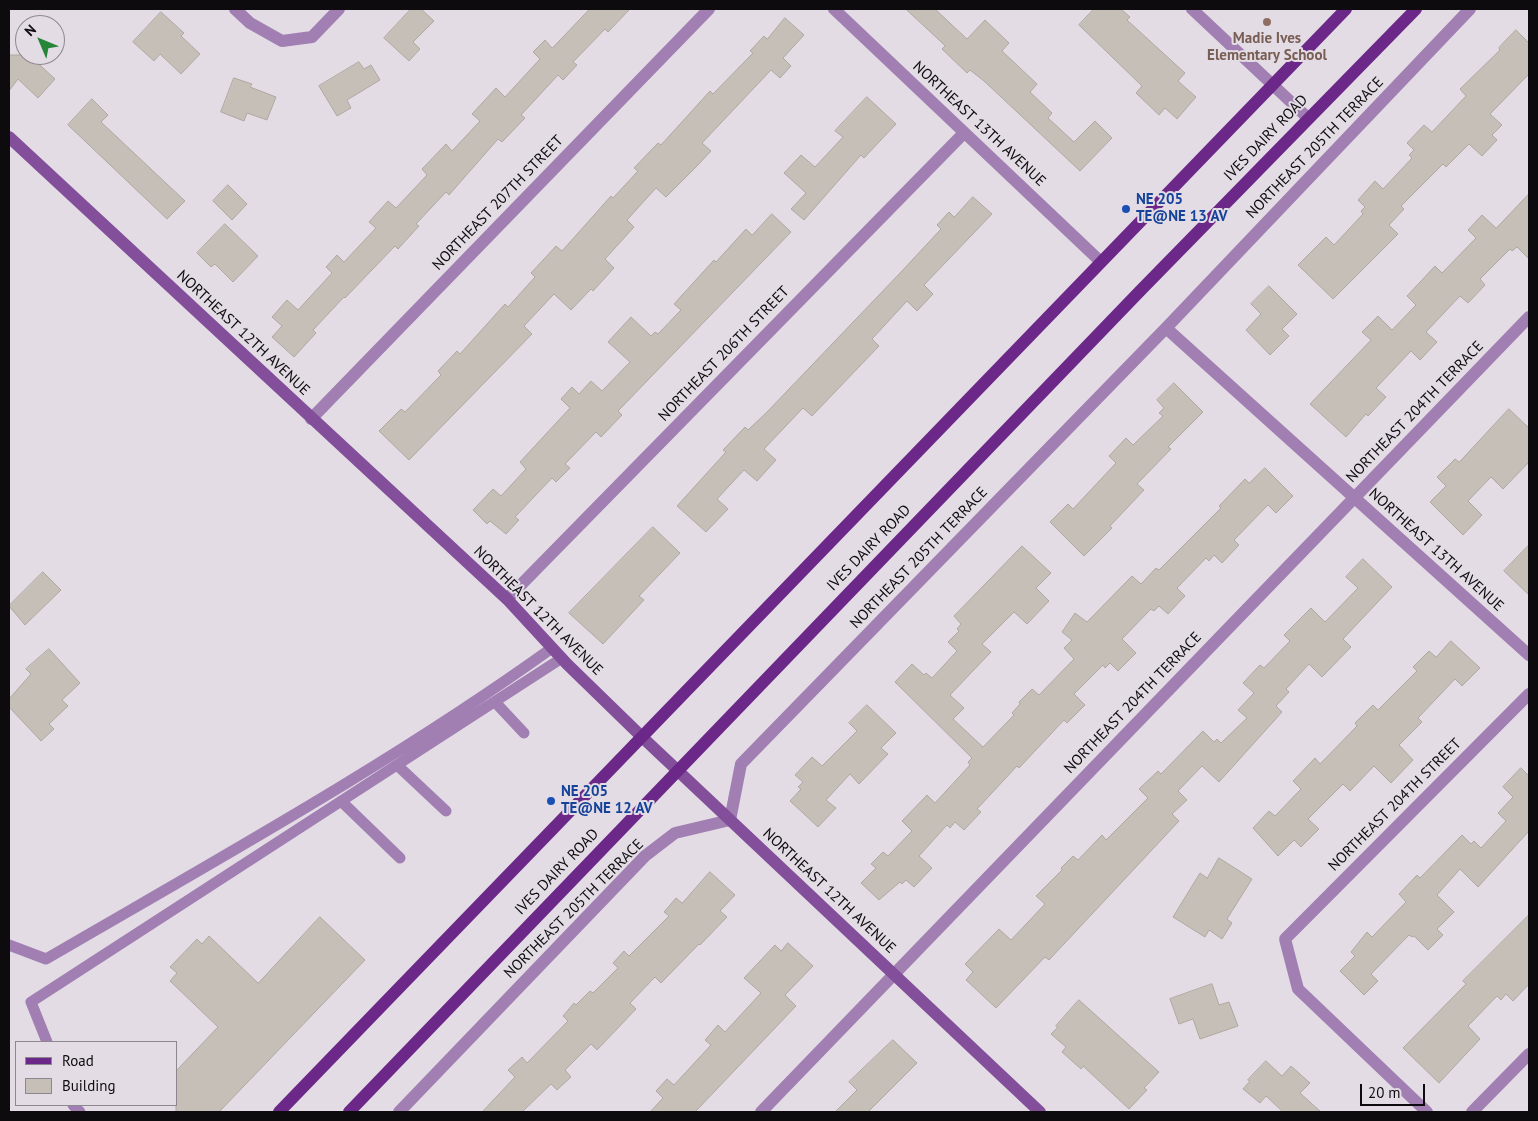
<!DOCTYPE html>
<html>
<head>
<meta charset="utf-8">
<style>
  body { margin:0 }
  #map { position:relative; width:1538px; height:1121px; overflow:hidden; background:#e3dce5; font-family:"PT Sans",sans-serif }
  canvas { display:block }
  .frame { position:absolute; inset:0; border:10px solid #0d0b0e; pointer-events:none }
  .legend { position:absolute; left:15px; top:1041px; width:162px; height:65px; box-sizing:border-box; background:#e3dce5; border:1px solid #8d888f; margin:0; padding:6px 9px; list-style:none; font-size:15px; color:#0d0b0e }
  .legend li { display:flex; align-items:center; gap:10px; height:25px }
  .legend b { width:25px; border:1px solid #8d888f }
  .north { position:absolute; left:15px; top:15px; width:50px; height:50px; box-sizing:border-box; background:#e3dce5; border:1px solid #8d888f; border-radius:50%; rotate:315deg; font-size:14px; font-weight:700; line-height:20px; text-align:center; color:#0d0b0e }
  .north::after { content:''; display:block; margin:auto; width:18px; height:22px; background:#258538; clip-path:polygon(50% 0,100% 100%,50% 72%,0 100%) }
  .scale { position:absolute; left:1360px; top:1084px; width:65px; height:22px; box-sizing:border-box; border:2px solid #0d0b0e; border-top:0; padding-left:6px; font-size:15px; line-height:18px; white-space:nowrap; color:#0d0b0e; -webkit-text-stroke:4px #e3dce5; paint-order:stroke }
</style>
</head>
<body>
<div id="map">
<canvas width="1538" height="1121"></canvas>
<div class="frame"></div>
<ul class="legend">
<li><b style="height:6px;background:#6c2888"></b>Road</li>
<li><b style="height:14px;background:#c6bfb8"></b>Building</li>
</ul>
<div class="north">N</div>
<div class="scale">20 m</div>
</div>
<script>
const ctx = document.querySelector('canvas').getContext('2d');
ctx.lineJoin = 'round';
function paint(path, color) { ctx.fillStyle = color; ctx.fill(path, 'evenodd'); }
function trace(path, color, width, dash) { ctx.strokeStyle = color; ctx.lineWidth = width; ctx.lineCap = dash ? 'butt' : 'round'; ctx.setLineDash(dash || []); ctx.stroke(path); }
function label(font, color, halo, rows, align = 'center') {
  ctx.font = font + ' "PT Sans",sans-serif'; ctx.lineWidth = 4; ctx.setLineDash([]); ctx.textBaseline = 'middle'; ctx.strokeStyle = halo; ctx.fillStyle = color; for (const [text, x, y, turn = 0] of rows) {
    ctx.save(); ctx.translate(x, y); ctx.rotate((+turn || 0) * Math.PI / 180); ctx.textAlign = isNaN(turn) ? turn : align; if (halo) ctx.strokeText(text, 0, 0); ctx.fillText(text, 0, 0); ctx.restore();
  }
}
const building = new Path2D(`
  M411,9H421L434,21L413,42L420,49L409,61L384,38Z
  M590,9H630L608,32L605,29L573,62L577,65L563,80L558,75L521,115L525,118L502,142L498,139L449,195L446,192L416,224L419,226L398,249L395,246L345,298L344,297L313,330L316,333L294,357L272,337L282,326L272,317L287,300L298,310L332,273L326,267L337,255L344,262L376,228L369,222L388,201L396,208L427,175L422,169L446,144L452,151L480,121L472,114L496,88L505,97L540,59L533,52L545,40L552,48Z
  M906,9H935L967,39L985,20L1009,43L1002,51L1037,84L1030,92L1052,113L1048,118L1074,142L1095,121L1112,138L1080,171L984,81L970,70L967,73L942,49L945,46Z
  M1094,9H1121L1130,17L1127,20L1185,73L1178,81L1196,97L1177,119L1165,108L1159,115L1136,93L1142,86L1079,25Z
  M161,12L184,33L181,36L200,54L181,74L160,54L154,61L133,42Z
  M785,18L804,35L783,58L791,66L780,78L771,70L702,143L711,151L697,166L666,197L656,188L627,220L634,227L605,259L614,268L593,291L591,289L571,310L554,294L524,326L532,334L409,460L379,431L401,409L405,412L441,375L438,371L457,351L460,354L505,304L508,307L535,277L531,273L556,246L562,251L611,196L613,198L638,171L634,168L658,143L661,145L710,91L713,94L753,53L750,51L764,36L767,39Z
  M1516,30L1529,43V74L1490,114L1502,125L1492,135L1497,140L1482,156L1469,144L1446,167L1443,164L1401,206L1404,209L1389,225L1398,234L1333,299L1298,265L1326,237L1334,245L1363,214L1361,211L1365,207L1358,200L1375,181L1383,189L1412,158L1409,155L1414,150L1407,143L1424,125L1432,132L1466,96L1460,89L1500,50L1499,48Z
  M9,55H29L55,79L38,98L18,79L9,91Z
  M359,62L364,69L371,65L380,80L347,100L351,108L337,116L319,86Z
  M234,78L252,84L250,87L276,97L267,120L247,113L244,121L221,112Z
  M867,97L896,124L864,158L861,155L804,220L791,209L806,193L784,173L801,155L815,167L843,137L835,131Z
  M92,99L108,115L101,122L185,201L167,219L68,125Z
  M228,185L247,204L232,220L213,201Z
  M1529,194V259L1517,247L1512,251L1510,249L1480,279L1485,285L1468,303L1460,296L1426,332L1437,342L1420,360L1411,351L1376,388L1386,397L1368,416L1366,414L1346,437L1310,404L1371,340L1362,332L1378,316L1392,330L1416,305L1407,296L1435,266L1442,273L1476,238L1468,230L1482,215L1496,228Z
  M973,197L992,214L924,285L933,294L917,311L907,301L872,339L879,346L812,416L803,408L764,449L776,460L757,481L744,470L717,499L728,509L706,532L677,506L726,452L723,450L745,427L748,430L767,412L901,272L941,229L937,225L949,212L954,217Z
  M772,214L791,232L618,411L622,415L601,437L596,432L565,464L570,468L556,482L552,478L515,517L519,520L506,534L490,521L487,524L473,510L493,489L501,496L526,469L520,462L570,408L561,399L572,387L579,394L591,381L602,391L630,362L608,342L631,317L651,336L655,332L658,334L681,310L674,304L714,260L716,262L746,229L752,235Z
  M225,224L258,256L233,282L215,264L211,267L197,253Z
  M1269,286L1297,314L1282,329L1289,336L1270,355L1246,330L1261,314L1251,304Z
  M1174,383L1203,412L1168,447L1171,449L1137,484L1144,490L1110,526L1112,528L1084,556L1050,522L1068,504L1073,509L1116,463L1109,456L1126,438L1133,445L1163,416L1159,413L1164,408L1157,400Z
  M1509,409L1529,428V462L1503,489L1491,477L1468,501L1482,515L1463,535L1430,502L1446,486L1437,477L1455,459L1459,462Z
  M1265,468L1293,496L1276,513L1268,505L1234,540L1239,545L1222,563L1214,555L1209,561L1206,558L1177,588L1185,596L1168,614L1159,606L1154,611L1151,609L1122,639L1136,653L1118,671L1110,663L1105,668L1103,665L1074,694L1085,705L1067,723L1064,720L1019,768L1017,766L977,809L981,812L964,830L955,822L950,828L947,825L919,856L932,868L914,887L906,880L902,884L900,882L879,900L861,883L876,868L871,864L883,852L888,856L912,831L902,821L927,795L935,803L970,765L968,762L972,758L895,682L912,664L924,675L926,673L932,678L957,651L948,642L959,631L957,629L961,624L954,616L1022,546L1051,573L1036,588L1049,601L1027,624L1014,612L982,644L991,652L950,695L964,708L953,719L983,747L1014,715L1012,713L1020,704L1019,702L1032,689L1039,695L1074,659L1064,648L1072,640L1062,632L1075,613L1087,622L1132,576L1141,584L1156,568L1159,570L1221,508L1219,506L1245,479L1249,483Z
  M653,527L680,553L639,596L644,600L603,644L569,613Z
  M1529,545V595L1504,571Z
  M1363,559L1392,587L1343,639L1351,647L1322,677L1309,664L1286,689L1289,692L1276,706L1282,712L1219,782L1202,766L1178,791L1187,800L1172,814L1179,821L1049,960L1045,957L996,1008L966,980L973,972L965,964L999,929L1011,940L1045,904L1036,896L1062,870L1061,868L1073,856L1078,860L1102,835L1106,840L1148,798L1139,789L1158,771L1161,774L1203,731L1214,742L1217,739L1221,743L1247,718L1238,710L1254,693L1243,683L1260,665L1264,668L1290,641L1284,635L1311,608L1325,622L1358,588L1346,577Z
  M43,572L61,590L25,625L9,606Z
  M1451,641L1480,668L1462,686L1455,679L1418,718L1422,722L1399,745L1413,760L1391,783L1374,766L1350,791L1343,784L1308,819L1319,829L1301,847L1294,840L1278,856L1253,828L1269,811L1275,816L1301,789L1293,781L1315,758L1320,764L1357,726L1355,723L1373,705L1378,710L1417,671L1413,667L1429,651L1436,657Z
  M49,649L80,683L62,700L68,706L49,724L54,729L41,741L9,707V699L31,674L26,669Z
  M867,705L896,733L881,748L888,754L859,784L850,774L826,800L836,808L818,827L790,801L801,789L798,787L803,782L795,775L812,757L822,766L857,731L849,723Z
  M1521,768L1529,776V831L1478,887L1460,869L1437,895L1454,912L1437,929L1443,935L1428,950L1414,936L1412,937L1409,935L1371,974L1378,981L1364,995L1340,971L1355,956L1351,952L1367,932L1372,937L1406,902L1399,894L1417,875L1420,878L1462,835L1471,844L1474,841L1481,848L1506,821L1498,813L1513,797L1503,787Z
  M1219,858L1252,879L1227,919L1232,923L1222,939L1209,930L1205,937L1173,917L1200,873L1207,878Z
  M710,872L735,895L720,911L727,917L700,945L699,944L661,983L655,977L630,1003L636,1009L597,1050L591,1044L565,1070L571,1077L557,1090L551,1084L522,1112H482L515,1077L508,1070L522,1057L527,1063L568,1021L563,1016L574,1003L576,1005L590,991L593,993L618,968L613,963L624,951L629,956L669,916L664,912L676,898L682,903Z
  M1529,915V984L1513,1001L1506,994L1501,1000L1497,996L1468,1026L1480,1039L1439,1083L1403,1048L1466,984L1463,981Z
  M320,917L365,960L219,1112H176V1071L218,1027L170,981L177,973L170,967L197,939L202,944L209,936L258,983Z
  M788,943L813,966L785,995L796,1006L695,1112H650L663,1098L656,1091L667,1079L674,1085L711,1045L705,1040L718,1025L725,1032L761,993L744,978L775,945L781,951Z
  M1212,984L1219,1005L1229,1002L1238,1026L1200,1039L1193,1019L1179,1024L1170,999Z
  M1079,1000L1159,1072L1144,1088L1147,1090L1129,1109L1083,1066L1081,1069L1062,1052L1066,1047L1051,1034L1058,1027L1056,1026Z
  M893,1040L917,1063L868,1112H835L857,1090L849,1082Z
  M1266,1061L1282,1076L1291,1066L1310,1083L1300,1093L1321,1112H1283L1266,1096L1260,1103L1243,1089L1250,1081L1248,1080Z`);
paint(building, '#c6bfb8');
trace(building, '#afa8a1', 1);
trace(new Path2D(`
  M495,702L524,733
  M397,765L446,811
  M341,801L400,858
  M9,945L46,959C216,860 392,763 552,648
  M47,1042L31,1002L562,658
  M73,1105L80,1112`), '#a17fb2', 11);
trace(new Path2D(`
  M235,9L250,23L282,41L312,37L339,9
  M834,9L1101,262
  M1192,9L1308,118
  M1166,328L1529,655
  M311,419L709,9
  M507,599L964,133
  M399,1112L645,856L675,833L730,820L741,764L1166,328L1470,9
  M761,1112L1529,317
  M1427,1112L1298,989L1285,939L1529,694
  M1472,1112L1529,1054`), '#a17fb2', 12);
trace(new Path2D(`
  M9,137L507,599L567,664L641,736L1040,1112`), '#834f9a', 12);
trace(new Path2D(`
  M279,1112L1346,9
  M349,1112L1140,291L1416,9`), '#6c2888', 12);
for (const [x, y, r, color] of [
  [1267,22,5,"#8d6e63"],
  [1126,209,5,"#1a4fb4"],
  [551,801,5,"#1a4fb4"]
]) { const dot = new Path2D(); dot.arc(x, y, r, 0, 2 * Math.PI); ctx.fillStyle = color; ctx.fill(dot); trace(dot, '#e3dce5', 2); }
label('bold 15px', '#785e54', '#e3dce5', [
  ["Madie Ives",1267,39],
  ["Elementary School",1267,56]
]);
label('15px', '#0d0b0e', '#e3dce5', [
  ["NORTHEAST 13TH AVENUE",979,124,43],
  ["IVES DAIRY ROAD",1266,138,-46],
  ["NORTHEAST 205TH TERRACE",1315,148,-46],
  ["NORTHEAST 207TH STREET",498,203,-46],
  ["NORTHEAST 12TH AVENUE",243,333,43],
  ["NORTHEAST 206TH STREET",724,354,-46],
  ["NORTHEAST 204TH TERRACE",1415,412,-46],
  ["IVES DAIRY ROAD",869,548,-46],
  ["NORTHEAST 13TH AVENUE",1436,550,42],
  ["NORTHEAST 205TH TERRACE",919,558,-46],
  ["NORTHEAST 12TH AVENUE",538,611,45],
  ["NORTHEAST 204TH TERRACE",1133,703,-46],
  ["NORTHEAST 204TH STREET",1395,805,-45],
  ["IVES DAIRY ROAD",557,872,-46],
  ["NORTHEAST 12TH AVENUE",829,891,43],
  ["NORTHEAST 205TH TERRACE",574,909,-45]
]);
label('bold 15px', '#164399', '#e3dce5', [
  ["NE 205",1136,200],
  ["TE@NE 13 AV",1136,217],
  ["NE 205",561,792],
  ["TE@NE 12 AV",561,809]
], 'left');
</script>
</body>
</html>
